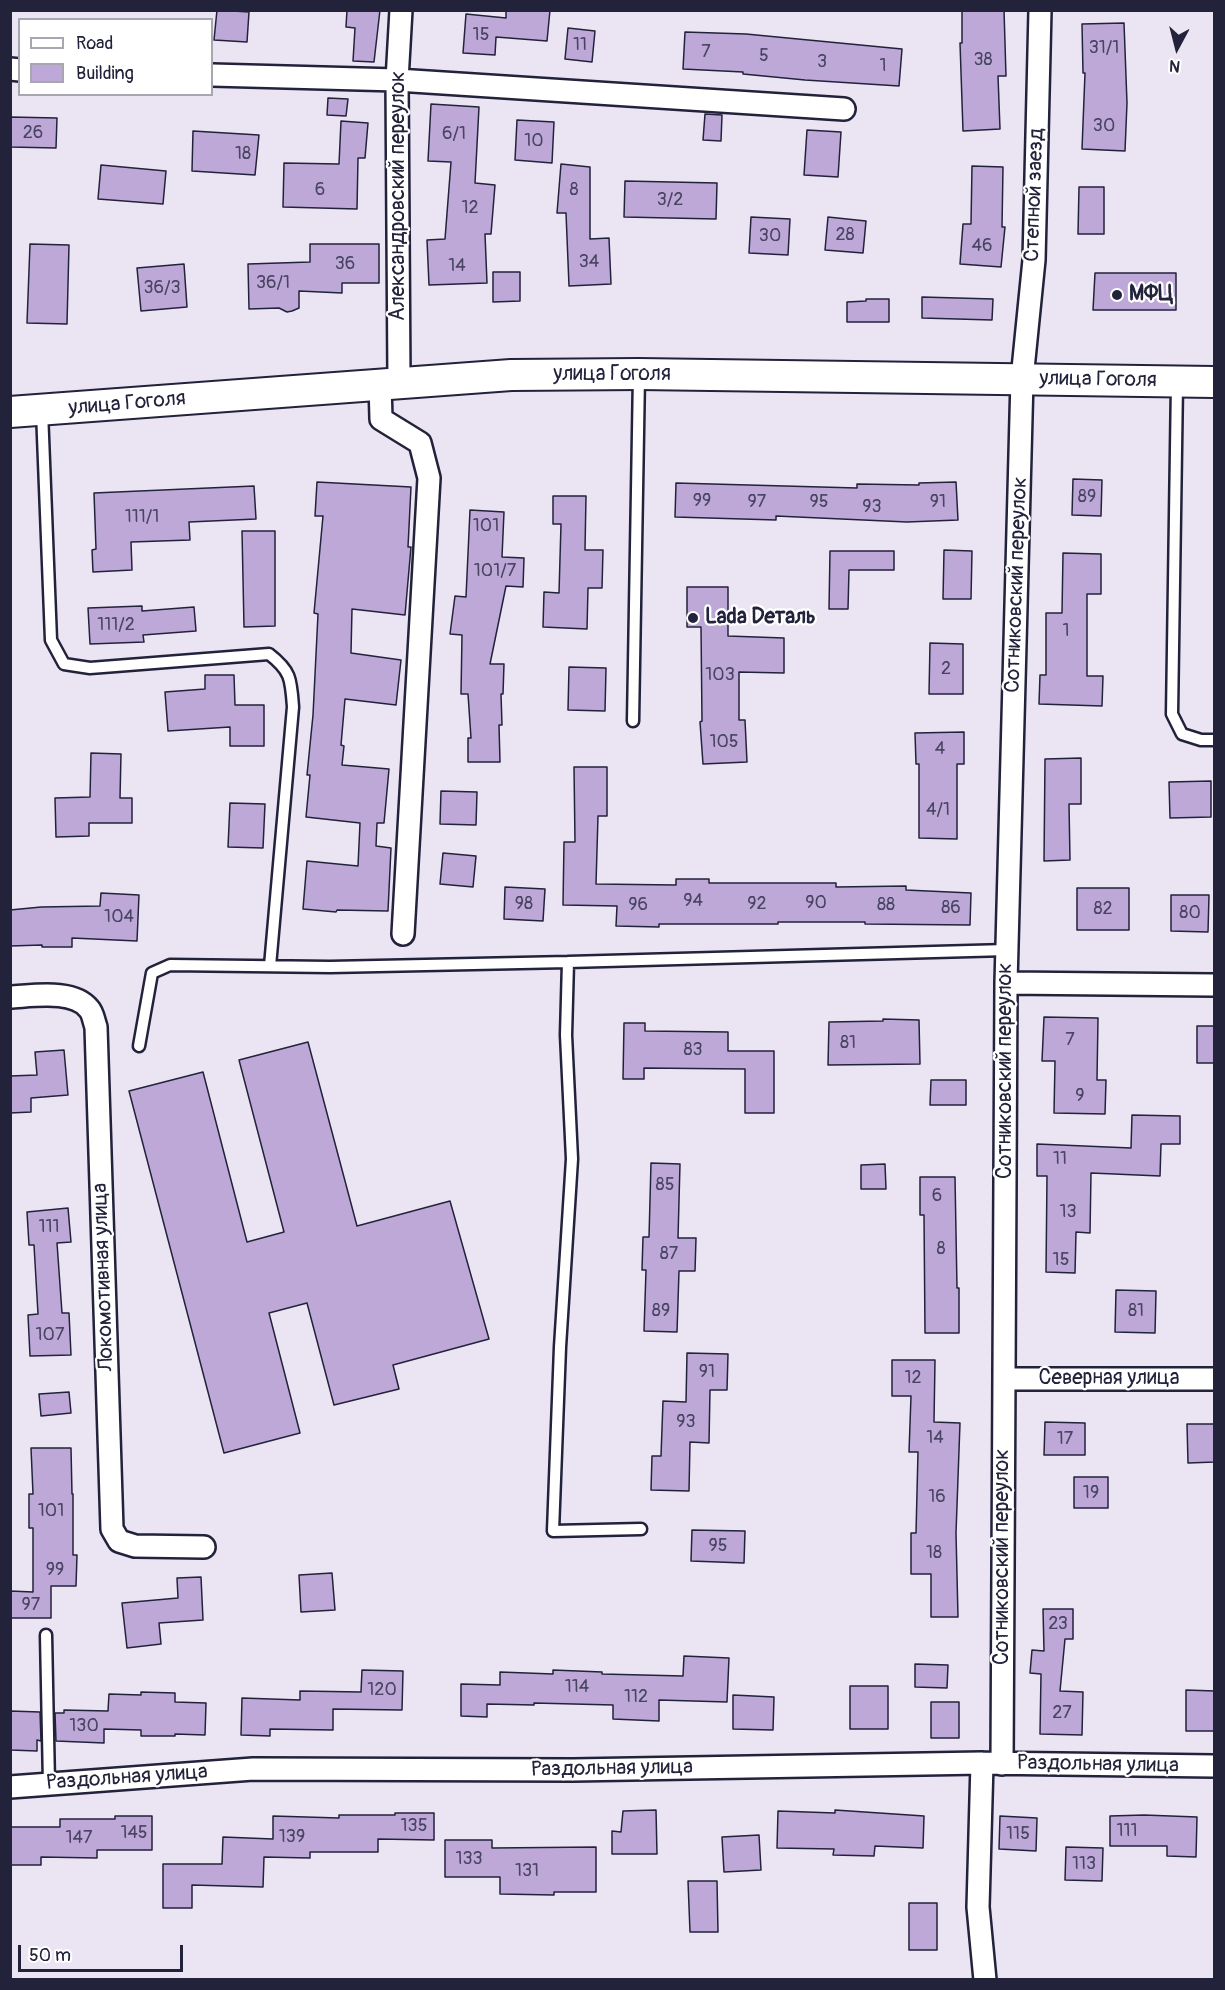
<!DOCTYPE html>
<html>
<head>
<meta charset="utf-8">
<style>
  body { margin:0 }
  #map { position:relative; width:1225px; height:1990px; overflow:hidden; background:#ebe5f3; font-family:Pangolin,sans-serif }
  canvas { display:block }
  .frame { position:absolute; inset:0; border:12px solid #22223b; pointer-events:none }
  .legend { position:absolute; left:18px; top:18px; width:195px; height:78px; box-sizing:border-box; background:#fff; border:2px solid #a7a7b1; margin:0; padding:8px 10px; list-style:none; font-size:18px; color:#22223b }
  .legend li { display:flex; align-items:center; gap:12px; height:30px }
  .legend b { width:30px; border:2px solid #a7a7b1 }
  .north { position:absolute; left:1147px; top:18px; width:60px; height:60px; -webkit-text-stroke:4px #fff; paint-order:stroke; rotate:187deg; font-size:16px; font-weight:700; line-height:24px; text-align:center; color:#22223b }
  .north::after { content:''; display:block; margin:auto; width:21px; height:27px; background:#22223b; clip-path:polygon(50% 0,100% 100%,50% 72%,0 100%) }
  .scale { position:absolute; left:18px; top:1945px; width:165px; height:27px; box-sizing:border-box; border:3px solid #22223b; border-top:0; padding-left:8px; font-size:18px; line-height:21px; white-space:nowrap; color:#22223b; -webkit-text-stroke:4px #fff; paint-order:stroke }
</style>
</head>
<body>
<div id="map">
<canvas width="1225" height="1990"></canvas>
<div class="frame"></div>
<ul class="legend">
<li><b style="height:8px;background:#fff"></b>Road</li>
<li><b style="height:16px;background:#bda8d8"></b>Building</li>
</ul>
<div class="north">N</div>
<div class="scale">50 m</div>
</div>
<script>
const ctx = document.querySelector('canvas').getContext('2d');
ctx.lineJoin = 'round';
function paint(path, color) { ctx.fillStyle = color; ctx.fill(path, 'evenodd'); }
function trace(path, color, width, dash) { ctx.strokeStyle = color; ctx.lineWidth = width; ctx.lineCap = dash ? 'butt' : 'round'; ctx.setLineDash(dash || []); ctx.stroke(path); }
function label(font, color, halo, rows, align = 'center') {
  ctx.font = font + ' Pangolin,sans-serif'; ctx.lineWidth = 4.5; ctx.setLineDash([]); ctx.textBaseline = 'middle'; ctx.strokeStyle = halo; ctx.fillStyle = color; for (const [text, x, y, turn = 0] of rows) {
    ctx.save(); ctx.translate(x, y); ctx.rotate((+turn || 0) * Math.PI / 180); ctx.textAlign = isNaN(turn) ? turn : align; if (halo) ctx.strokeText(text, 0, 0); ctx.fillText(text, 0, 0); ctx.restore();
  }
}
const building = new Path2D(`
  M217,10L249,12L247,42L214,40Z
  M347,10H380L374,62L353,61L355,28L346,27Z
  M506,10H550L547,41L496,37L495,55L463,53L466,14L506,18Z
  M962,10H1004L1006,76H998L1000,129L963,131L960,43H962Z
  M1124,23L1127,103L1125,151L1082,149L1085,73H1083L1082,24Z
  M568,28L595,31L592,62L565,59Z
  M685,32L746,34L902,49L899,86L805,80L743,74V72L683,69Z
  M328,98L348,99L346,116L327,115Z
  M431,104L479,107L475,183L495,185L491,234H485L487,283L429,285L427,240L445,239L451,162L428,161Z
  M705,114L722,115L721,141L703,140Z
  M10,117L57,118L56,148L10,147Z
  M517,120L554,122L552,163L515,160Z
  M341,121L368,123L365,158H358L357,209L283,207L284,163L339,164Z
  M807,130L841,132L838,177L804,175Z
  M193,131L259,135L255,175L192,171Z
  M561,164L590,167V239L609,238L611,284L569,286L566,213H557Z
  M101,165L166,171L163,204L98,199Z
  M972,166L1003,167L1002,227H1005L1001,267L960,264L963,224H971Z
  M625,181L717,183L716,219L624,217Z
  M1079,187H1104V234H1078Z
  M751,217L790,219L788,255L749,253Z
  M828,217L866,221L863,253L825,250Z
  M30,244L69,245L67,324L27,323Z
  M310,244H379V283H342V293L299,291V308L292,311L287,312L279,308L249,309L248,264L310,262Z
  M184,264L187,307L141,311L137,268Z
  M493,272H520V301L493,302Z
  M1095,273H1176V310H1093Z
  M922,297L993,299L992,320L922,318Z
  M866,299H889V322H847V302L866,301Z
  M1073,479L1102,480L1101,516L1072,515Z
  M317,482L411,487L408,547H411L405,615L352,609L351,653L401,660L396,705L345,699L341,745L344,746L342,765L389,769L384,823H377L376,846L391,848L388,911L337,910L336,912L303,909L307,861L358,866L360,823L306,817L310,775H307L313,715L318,614L314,613L323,516H315Z
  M956,482L958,520L907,522L776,516V520L675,517L676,483L857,488V484L919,485V483Z
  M254,486L256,519L189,522L190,540L131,542L132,570L93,572L92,550L96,549L94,493Z
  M553,496H586L585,550H603L602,588H588L587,629L543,627L544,592L559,593L561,524H553Z
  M470,510L504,512L502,557L524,558L523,587L506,586L490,664H504L503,694H501L502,725H499L500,762H468V738H471L468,694H461L462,635L450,634L455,596L466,597Z
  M242,531H275V626L244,627Z
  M944,550L972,551L971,599H943Z
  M830,551H894V570H849L848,609H829Z
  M1063,553L1101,554V594H1087V676H1103L1102,706L1039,704L1040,675H1046V613H1062Z
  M687,587H728V636L784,638V673L739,672V720H745L747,762L703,764L700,722L702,721L701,627H687Z
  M142,606V611L194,607L196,631L143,635L144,642L90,644L88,608Z
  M930,643L963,644V694H929Z
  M569,667L606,668L605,711L568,710Z
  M205,675H234L235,705H264V746H230V727L168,731L165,692L205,689Z
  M964,732V764H957V839L919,838V764H916L915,733Z
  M91,753L121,754L120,798H132V823H89V836L56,837L55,798L90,797Z
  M1081,758V804H1069L1070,860L1044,861L1045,759Z
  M574,767H607V816H598L596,884L676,885V879H709V883H836V887L906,886V890L971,893L970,925L865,924V922H778V924H659V927L616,926L617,906L563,905L564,842H575Z
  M1211,781V817L1170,818L1169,782Z
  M441,791L477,792L476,825L440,824Z
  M230,803L265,804L263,848L228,847Z
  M443,853L476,856L473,887L440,884Z
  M505,887L545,889L543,921L504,919Z
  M1077,888H1129V930H1077Z
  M101,893L139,895L137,941L72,938V947H42V945L10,946V910L41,907L100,906Z
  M1171,895H1209L1208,932L1171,931Z
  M1044,1017L1098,1018L1097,1080H1106L1105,1114L1054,1113L1055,1061H1042Z
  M883,1019L919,1020L920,1064L828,1065L829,1022L883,1021Z
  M624,1023H645V1031L728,1032V1051H774V1113H745V1069L644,1068V1079H623Z
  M1197,1026H1215V1063H1197Z
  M308,1042L357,1226L450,1201L489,1339L393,1365L399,1389L334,1405L307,1303L269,1313L300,1433L224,1453L129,1091L203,1072L247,1242L284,1232L239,1060Z
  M64,1050L68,1095L31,1098V1112L10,1113V1076L37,1075L35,1052Z
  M931,1080H966V1105H930Z
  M1132,1115L1180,1116V1144H1161L1160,1176L1091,1173L1090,1233L1076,1232L1075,1273L1046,1272L1047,1176H1037V1144L1131,1148Z
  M651,1163L680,1164L678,1238H696L695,1271H679L677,1332L644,1331L646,1270H642L643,1237H649Z
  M885,1164L886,1189H861V1165Z
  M920,1177H955L957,1288H959V1333H925L924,1215H920Z
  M68,1208L71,1242L57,1243L62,1313H69L71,1355L30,1356L28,1315L38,1314L34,1245H29L27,1212Z
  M1116,1290L1156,1291L1155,1333L1115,1332Z
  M687,1353L728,1354L727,1390H710L709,1443L690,1442L689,1491L651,1490L652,1456H661L663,1401L686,1402Z
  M892,1360H935L934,1422L960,1423L956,1533L958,1617H931V1574H911V1533H916L918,1452H909L911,1396H892Z
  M69,1392L71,1413L41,1416L39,1394Z
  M1045,1422L1085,1423V1455H1044Z
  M1187,1424H1215V1462L1188,1463Z
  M31,1448H71L72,1494H73V1555H77L76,1586H51V1618H10V1591L33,1592V1528H29V1494H33Z
  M1074,1477H1108V1508H1074Z
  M692,1530L745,1531L744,1563L691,1561Z
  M332,1573L335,1610L301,1612L299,1575Z
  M201,1577L203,1620L159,1623L161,1644L127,1648L122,1603L178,1598L177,1578Z
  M1043,1609H1073V1639H1065L1060,1691L1083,1692L1082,1735L1040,1734L1041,1674L1030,1673L1032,1650L1044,1651Z
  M684,1656L729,1658L727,1702L659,1700V1721L613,1719V1705L534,1703V1705L487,1704V1717L461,1716V1684L500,1685V1672L553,1674V1670L602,1672V1674L683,1676Z
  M915,1664L948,1665L947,1688L915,1687Z
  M362,1670L403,1671L402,1710L333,1709V1730L270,1729V1736L241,1735L242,1698L300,1700V1691L361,1692Z
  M850,1686H888V1729H850Z
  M1186,1690L1215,1691V1731H1186Z
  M141,1692L175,1693V1702L206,1703L205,1735L175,1734V1736H141V1730L104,1729V1743L56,1741L55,1713H64V1710L108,1711L109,1694L141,1695Z
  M733,1695L774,1697L773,1730L733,1729Z
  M931,1702H959V1738H931Z
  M10,1711L40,1712L41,1741L37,1740V1751L10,1750Z
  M656,1810L657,1854H612V1831L621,1832L623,1811Z
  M835,1810L924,1816L923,1848L875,1846L874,1856L833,1855L834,1849L777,1848L778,1811L835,1813Z
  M395,1813H434V1840L378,1839V1852H310V1858L264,1857L263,1887L192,1885V1908H163V1864H222L223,1837L273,1839V1816L339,1818V1815H395Z
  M1144,1815L1197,1817L1196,1857L1167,1856V1846H1110V1816Z
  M115,1816H152V1850H97V1858L41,1857V1865H10V1827H60V1819H115Z
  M1000,1816L1037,1818L1036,1851L999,1849Z
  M759,1835L761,1870L724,1872L722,1837Z
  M445,1840H492V1848L596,1847V1892H554V1895L500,1894V1877H445Z
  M1066,1847L1103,1848L1102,1881L1065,1880Z
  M688,1881H717L718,1932H690Z
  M909,1903H937V1950H909Z`);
paint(building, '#bda8d8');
trace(building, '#22223b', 1.5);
const service = new Path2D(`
  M1177,383L1172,714L1182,734L1201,740H1214
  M42,411L51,640L64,664L90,668L269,654C291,671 291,679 293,707L270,966
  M633,721L639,375
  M139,1046L152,973L170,965L330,967L568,962
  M641,1529L553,1531L560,1347L572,1159L566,1035L568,962L1007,950
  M46,1635L49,1784`);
const minor = new Path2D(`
  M10,69L20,70
  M212,75L397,80L844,109
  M399,382L397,80L401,10
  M380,383L381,419L420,443L429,478L403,934
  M1006,983L1214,985
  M10,997C33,996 74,989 89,1009C93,1013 94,1022 96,1027L112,1529L119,1541L135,1546L204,1547
  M1004,1379H1214
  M982,1763L978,1907L985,1980
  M1002,1764L1006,983L1022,379L1034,260L1040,10
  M10,1787L253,1769L573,1770L982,1763L1214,1766`);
const secondary = new Path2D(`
  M10,412L511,375L639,374L1214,382`);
trace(service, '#22223b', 15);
trace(minor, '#22223b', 26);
trace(secondary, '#22223b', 34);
trace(service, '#fff', 10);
trace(minor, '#fff', 21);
trace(secondary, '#fff', 30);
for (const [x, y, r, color] of [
  [1117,295,6,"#22223b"],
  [693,618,6,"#22223b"]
]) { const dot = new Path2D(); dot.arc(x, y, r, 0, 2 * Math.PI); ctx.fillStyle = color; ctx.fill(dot); trace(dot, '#fff', 2); }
label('18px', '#494462', null, [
  ["15",481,35],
  ["11",580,45],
  ["31/1",1104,48],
  ["7",706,52],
  ["5",764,56],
  ["38",983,60],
  ["3",822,62],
  ["1",883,66],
  ["30",1104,126],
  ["26",33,133],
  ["6/1",454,134],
  ["10",534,141],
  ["18",243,154],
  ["6",320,190],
  ["8",574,190],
  ["3/2",670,200],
  ["12",470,208],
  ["28",845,235],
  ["30",770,236],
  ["46",982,246],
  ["34",589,262],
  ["36",345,264],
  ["14",457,266],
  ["36/1",273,283],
  ["36/3",162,288],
  ["89",1087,497],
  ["99",702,501],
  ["97",757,502],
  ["95",819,502],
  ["91",938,502],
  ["93",872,507],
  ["111/1",142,517],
  ["101",486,526],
  ["101/7",495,571],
  ["111/2",116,625],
  ["1",1066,631],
  ["2",946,669],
  ["103",720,675],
  ["105",724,742],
  ["4",940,749],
  ["4/1",938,810],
  ["94",693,901],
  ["90",816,903],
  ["98",524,904],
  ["92",757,904],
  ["96",638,905],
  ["88",886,905],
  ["86",951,908],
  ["82",1103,909],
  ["80",1190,913],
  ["104",119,917],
  ["7",1070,1040],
  ["81",848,1043],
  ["83",693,1050],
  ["9",1080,1096],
  ["11",1060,1159],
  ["85",665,1185],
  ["6",937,1196],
  ["13",1068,1212],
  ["111",49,1227],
  ["8",941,1249],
  ["87",669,1254],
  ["15",1061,1260],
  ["89",661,1311],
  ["81",1136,1311],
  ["107",50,1335],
  ["91",707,1372],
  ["12",913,1378],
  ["93",686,1422],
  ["14",935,1438],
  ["17",1065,1439],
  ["19",1091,1493],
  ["16",937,1497],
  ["101",51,1511],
  ["95",718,1546],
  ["18",934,1553],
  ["99",55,1570],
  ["97",31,1605],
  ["23",1058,1624],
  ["114",577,1687],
  ["120",382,1690],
  ["112",636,1697],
  ["27",1062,1713],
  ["130",84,1726],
  ["135",414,1826],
  ["111",1127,1831],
  ["145",134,1833],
  ["115",1018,1834],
  ["139",292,1837],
  ["147",79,1838],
  ["133",469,1859],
  ["113",1084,1864],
  ["131",527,1871]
]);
label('21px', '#22223b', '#fff', [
  ["Степной заезд",1035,195,-88],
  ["Александровский переулок",399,196,-90],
  ["улица Гоголя",612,375],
  ["улица Гоголя",1098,380,1],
  ["улица Гоголя",127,404,-5],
  ["Сотниковский переулок",1017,585,-88],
  ["Сотниковский переулок",1006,1071,-90],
  ["Локомотивная улица",104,1277,-92],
  ["Северная улица",1109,1379],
  ["Сотниковский переулок",1003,1557,-90],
  ["Раздольная улица",1098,1765,1],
  ["Раздольная улица",612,1769,-1],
  ["Раздольная улица",127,1778,-4]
]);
label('bold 21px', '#22223b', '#fff', [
  ["МФЦ",1129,295],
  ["Lada Dеталь",705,618]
], 'left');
</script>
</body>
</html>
